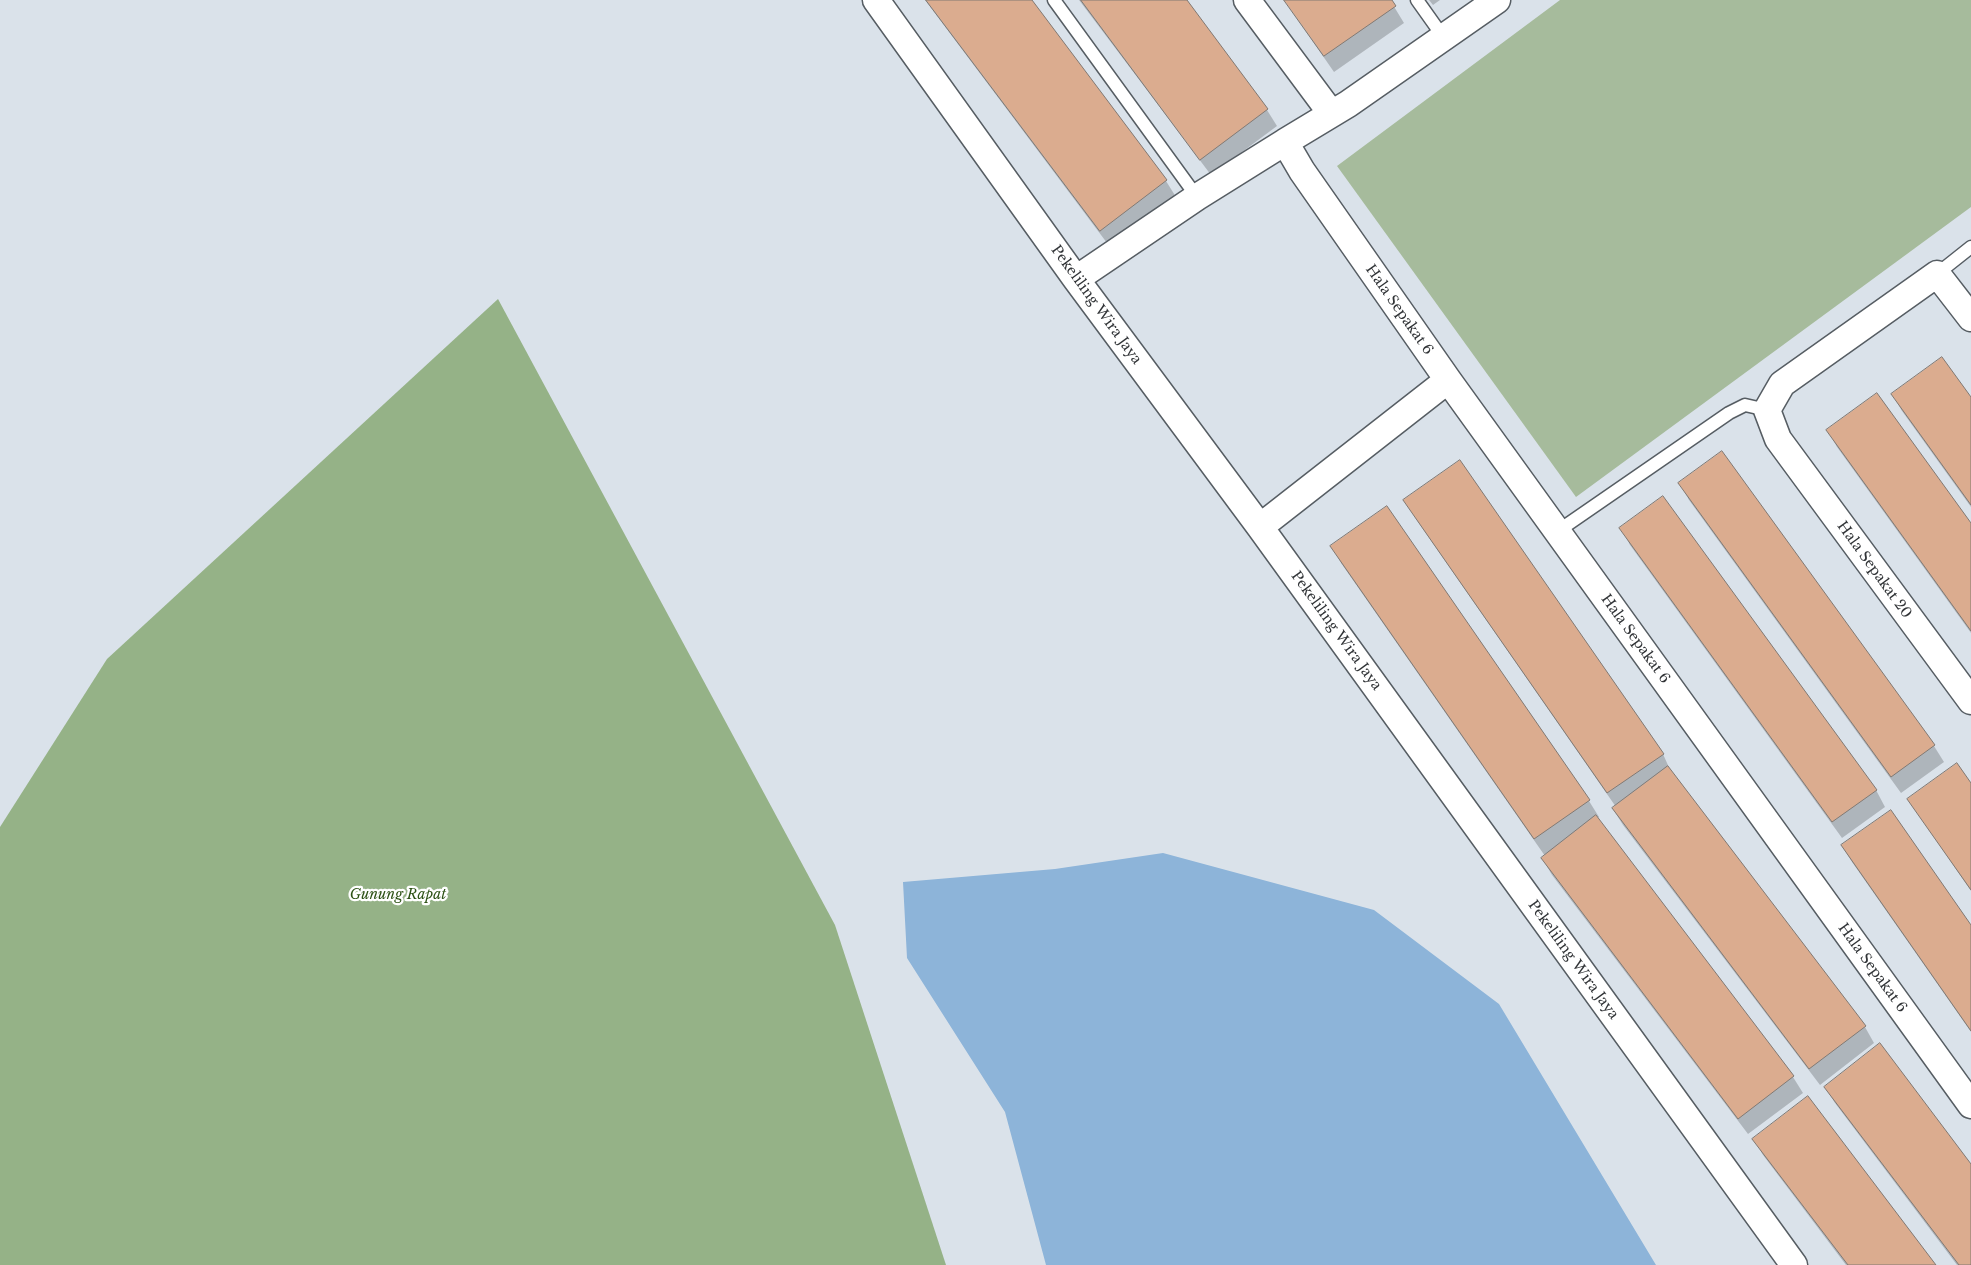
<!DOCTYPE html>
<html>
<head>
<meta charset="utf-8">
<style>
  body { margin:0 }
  canvas { display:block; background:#dae2ea }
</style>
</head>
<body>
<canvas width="1971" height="1265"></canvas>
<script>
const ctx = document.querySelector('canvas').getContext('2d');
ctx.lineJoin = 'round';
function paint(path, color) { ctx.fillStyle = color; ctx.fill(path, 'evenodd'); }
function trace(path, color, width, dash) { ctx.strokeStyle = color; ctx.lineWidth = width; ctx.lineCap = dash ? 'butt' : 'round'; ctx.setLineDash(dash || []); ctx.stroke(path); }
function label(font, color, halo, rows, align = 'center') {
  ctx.font = font + ' "Libre Baskerville",serif'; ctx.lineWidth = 4.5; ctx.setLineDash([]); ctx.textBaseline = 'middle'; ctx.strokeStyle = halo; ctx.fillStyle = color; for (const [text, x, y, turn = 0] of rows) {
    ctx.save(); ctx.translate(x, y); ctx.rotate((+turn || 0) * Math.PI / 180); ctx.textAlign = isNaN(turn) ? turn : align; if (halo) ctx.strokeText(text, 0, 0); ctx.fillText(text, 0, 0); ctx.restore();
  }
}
paint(new Path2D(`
  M1560,0H1971V207L1576,497L1337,166Z`), '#a6bb9c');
paint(new Path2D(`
  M498,299L835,925L946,1265H0V827L107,659Z`), '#95b287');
paint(new Path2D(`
  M1163,853L1374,910L1499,1004L1656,1265H1046L1005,1112L907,958L903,882L1055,869Z`), '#8db4d9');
paint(new Path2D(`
  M925,0H1030L1166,181L1176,197L1110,247Z
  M1079,0H1185L1267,110L1277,126L1211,175Z
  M1284,0H1390L1404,23L1334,72Z
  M1429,0H1440L1433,5Z
  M1892,394L1971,399V507L1902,411Z
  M1828,431L1971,525V633L1837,447Z
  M1722,453L1934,746L1944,762L1901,793L1689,500L1680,484Z
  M1386,508L1589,801L1599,817L1597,818L1793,1077L1803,1093L1748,1134L1552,875L1542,858L1545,856L1341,563L1332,546Z
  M1414,516L1663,754L1671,772L1865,1027L1874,1043L1820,1085L1623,825L1613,809L1616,807Z
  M1621,528L1876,790L1885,807L1842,838L1630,545Z
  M1971,785V891L1908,799Z
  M1842,846L1971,927V1032L1852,862Z
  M1825,1087L1971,1166V1265H1957L1835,1103Z
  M1754,1139L1935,1265H1846L1763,1155Z`), '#0003');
const building = new Path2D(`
  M926,0H1032L1167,180L1100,231Z
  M1081,0H1187L1268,109L1200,160Z
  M1284,0H1392L1396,6L1324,56Z
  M1942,357L1971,397V505L1891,394Z
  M1877,393L1971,523V631L1826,430Z
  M1722,451L1935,745L1891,777L1678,483Z
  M1460,460L1664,754L1607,793L1403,500Z
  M1663,496L1877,790L1832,822L1619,528Z
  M1387,506L1590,800L1534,839L1330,546Z
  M1957,763L1971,783V890L1907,799Z
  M1668,766L1866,1026L1809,1069L1612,808Z
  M1891,810L1971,925V1031L1841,845Z
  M1596,815L1794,1076L1738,1119L1541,858Z
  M1880,1043L1971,1164V1265H1959L1824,1087Z
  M1808,1096L1936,1265H1848L1752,1139Z`);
paint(building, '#dbac8f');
trace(building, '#817973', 1);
const lane = new Path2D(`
  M1054,0L1197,197
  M1417,0L1444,38
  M1937,274L1971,247
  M1558,531L1729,413L1745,405L1767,410`);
const street = new Path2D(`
  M876,0L1076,279L1260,527L1794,1265
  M1247,0L1331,113
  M1497,0L1348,104L1285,142L1302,171L1448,380L1971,1105
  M1076,279L1197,197L1285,142
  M1971,318L1937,274L1782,384L1767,410L1778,439L1971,701
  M1260,527L1448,380`);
trace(lane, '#565d63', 15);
trace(street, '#565d63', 29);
trace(lane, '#fff', 12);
trace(street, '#fff', 26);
label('14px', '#313437', '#fff', [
  ["Pekeliling Wira Jaya",1096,305,54],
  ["Hala Sepakat 6",1399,310,55],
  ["Hala Sepakat 20",1874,570,54],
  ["Pekeliling Wira Jaya",1336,631,54],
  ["Hala Sepakat 6",1635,639,54],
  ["Pekeliling Wira Jaya",1573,960,54],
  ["Hala Sepakat 6",1872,968,54]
]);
label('italic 14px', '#2c5114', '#fff', [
  ["Gunung Rapat",398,895]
]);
</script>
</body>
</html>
